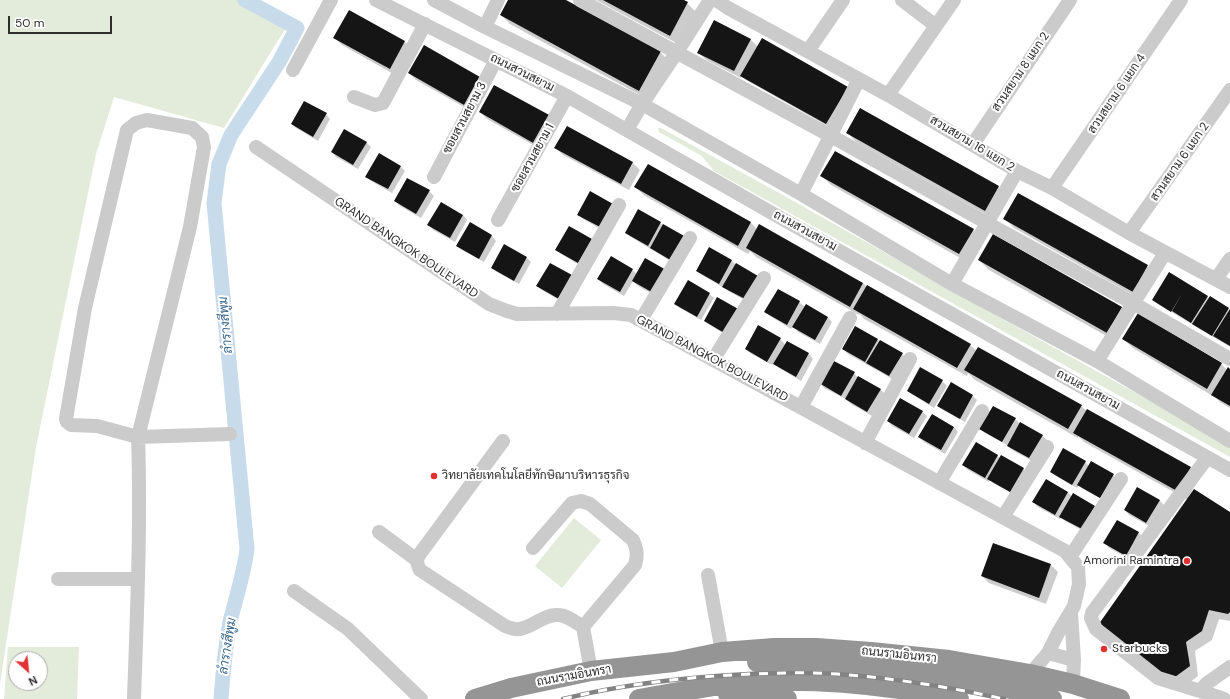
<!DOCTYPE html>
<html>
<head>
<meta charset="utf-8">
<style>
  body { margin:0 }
  #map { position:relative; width:1230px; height:699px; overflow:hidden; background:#fff; font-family:"DM Sans",sans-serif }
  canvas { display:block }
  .north { position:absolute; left:8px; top:651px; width:40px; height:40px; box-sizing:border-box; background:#fff; border:1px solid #ababab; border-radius:50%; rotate:153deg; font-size:11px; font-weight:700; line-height:16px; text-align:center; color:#2e2e2e }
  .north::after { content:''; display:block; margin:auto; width:14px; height:18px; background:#e33132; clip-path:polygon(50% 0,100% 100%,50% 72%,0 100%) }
  .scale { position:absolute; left:8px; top:16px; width:104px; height:18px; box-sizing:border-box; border:2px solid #2e2e2e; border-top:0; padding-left:5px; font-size:12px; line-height:14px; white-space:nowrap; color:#2e2e2e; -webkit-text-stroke:3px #fff; paint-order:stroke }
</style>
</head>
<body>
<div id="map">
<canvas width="1230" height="699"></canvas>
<div class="north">N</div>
<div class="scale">50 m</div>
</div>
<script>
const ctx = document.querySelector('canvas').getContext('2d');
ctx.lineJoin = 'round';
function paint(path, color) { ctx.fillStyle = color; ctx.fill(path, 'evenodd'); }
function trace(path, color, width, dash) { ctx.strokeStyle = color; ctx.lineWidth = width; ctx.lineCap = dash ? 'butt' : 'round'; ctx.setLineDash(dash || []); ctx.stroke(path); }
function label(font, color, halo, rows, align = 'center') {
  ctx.font = font + ' "DM Sans",Sarabun,sans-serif'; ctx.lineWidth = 4; ctx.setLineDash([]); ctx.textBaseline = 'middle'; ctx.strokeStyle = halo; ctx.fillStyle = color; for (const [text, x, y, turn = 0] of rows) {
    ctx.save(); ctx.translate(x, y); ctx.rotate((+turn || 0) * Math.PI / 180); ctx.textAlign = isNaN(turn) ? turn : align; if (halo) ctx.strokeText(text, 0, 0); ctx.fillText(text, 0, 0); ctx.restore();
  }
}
paint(new Path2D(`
  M0,0H256L290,21L224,128L114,97L96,154L36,447L0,684Z
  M658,128H661L781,194L1006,321L1230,445V457L714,171L702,156L659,132Z
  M574,518L601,540L562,588L535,566Z
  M8,647H79L77,699H4ZM16,659H40V683H16Z`), '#e3ebdb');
paint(new Path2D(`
  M509,0H564L660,52L670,62L649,100L510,24L501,15Z
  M596,0H681L687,3L697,13L680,45Z
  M350,11L405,42L412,49L397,76L342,45L335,38Z
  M750,39L758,47L847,87L831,128L746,80L742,76L741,78L706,60L699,53Z
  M409,73L479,78L471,111L416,80Z
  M495,86L542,150L487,119L480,112Z
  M326,114L330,119L318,141L296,128L292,124Z
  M567,127L633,163L640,170L629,190L563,155L556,148Z
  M847,132L998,186L1008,196L994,219L856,142Z
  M366,142L371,147L358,169L336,157L332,152Z
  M379,155L401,167L405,171L392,193L371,181L366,177Z
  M648,165L751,223L758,230L863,283L867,287L970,345L977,351L1081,406L1087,411L1190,468L1200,477L1189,496L1230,513V621L1219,619L1212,640L1195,651L1198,676L1185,686L1168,685L1188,500L1084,442L1078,436V438L975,380L968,373L967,376L864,319L860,314L859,315L756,257L750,251L748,254L645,196L635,187Z
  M822,176L973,230L982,239L969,263L831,185Z
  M429,191L434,196L421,218L400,206L395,201Z
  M612,205L604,231L583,219L578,214Z
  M463,215L467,220L455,242L433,230L429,225Z
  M1005,219L1147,266L1156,275L1142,300L1014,228Z
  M660,223L663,225L677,265L631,237L626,233Z
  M470,224L492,236L496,241L484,262L462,250L457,246Z
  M994,235L1122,307L1131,317L1117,342L989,270L979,260Z
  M591,240L583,267L561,254L557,250Z
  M710,249L732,261L736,265L750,303L728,291L724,287V288L702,275L697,271Z
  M527,258L531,262L519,284L497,272L492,268Z
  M632,270L637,274L659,298L638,286L633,281L624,296L603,284L598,279Z
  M1169,274L1230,311V347L1158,304L1153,300Z
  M576,281L564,303L542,290L538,286Z
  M709,294L714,298L701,320L680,308L675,304Z
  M718,299L731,338L710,325L705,321Z
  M799,302L805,307L828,318L832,322L820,344L798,332L793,326L791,329L770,316L765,312Z
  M1138,315L1221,364L1227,370H1230V408L1220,402L1216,398L1133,348L1123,339Z
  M780,339L786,345L787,342L809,354L813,359L801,381L779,368L774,363L772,365L750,353L746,349Z
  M878,340L902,354L906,358L894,380L848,354L843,349Z
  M854,373L858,378L880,389L885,394L872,416L851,404L846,399L824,388L820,383Z
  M942,381L947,386L934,408L913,395L908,391Z
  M951,384L973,396L977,400L965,422L943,410L938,406Z
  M922,412L927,416L914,438L892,426L888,421Z
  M1015,419L1020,424L1042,436L1047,440L1034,462L1012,450L1007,445L985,433L981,429Z
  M954,427L958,432L945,454L924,442L919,437Z
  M997,455L1000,458L1023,469L1028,473L1015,495L993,483L990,480L989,482L968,470L963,465Z
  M1085,462L1089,466L1113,475L1117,480L1105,501L1083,489L1079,485L1077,488L1056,476L1051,472Z
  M1046,480L1068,492L1072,497L1087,533L1065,521L1061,517L1060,519L1038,507L1034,502Z
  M1159,500L1164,505L1151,527L1129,515L1125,510Z
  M1117,521L1139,533L1143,538L1131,560L1109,548L1105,543Z
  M994,544L1051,565L1058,572L1046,604L989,583L982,576Z`), '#0003');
trace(new Path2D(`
  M221,699C223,673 225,647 230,622C236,597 244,574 247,549L214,203L219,164L231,135L279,62L297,28L245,0`), '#c7dbeb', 15);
paint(new Path2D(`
  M508,0H566L661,51L639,91L500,15Z
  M603,0H684L688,2L670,36Z
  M349,10L405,41L390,69L333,38Z
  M714,20L751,39L734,71L697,53Z
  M762,38L848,87L826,124L740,76Z
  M424,45L480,77L464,105L408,73Z
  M494,85L551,116L535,144L479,112Z
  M304,101L327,113L313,137L291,124Z
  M860,108L999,186L985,211L846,133Z
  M567,126L633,162L621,184L554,148Z
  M344,129L367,142L353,165L331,152Z
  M835,151L974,229L959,254L820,176Z
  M379,153L401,166L388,189L365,177Z
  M648,164L751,222L738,246L634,187Z
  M407,178L430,190L416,214L394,201Z
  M590,191L613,204L600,227L577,215Z
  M1018,193L1148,265L1133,292L1003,219Z
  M441,202L463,215L450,238L427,225Z
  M638,209L661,222L648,246L625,233Z
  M470,222L492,235L479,259L456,246Z
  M663,224L686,237L672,261L650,248Z
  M759,224L863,283L850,307L746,248Z
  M569,226L592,239L578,263L555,250Z
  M993,234L1122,307L1107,333L978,260Z
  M504,244L527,257L514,281L491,268Z
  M709,247L732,260L719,284L696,271Z
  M611,256L633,269L620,292L597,279Z
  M645,258L668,271L655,294L632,281Z
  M550,263L572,275L559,299L536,286Z
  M736,263L758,276L745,299L722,287Z
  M1169,272L1208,296L1191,323L1172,311L1183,292L1171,312L1152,300Z
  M688,280L710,293L697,317L674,304Z
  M867,285L971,344L957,368L853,309Z
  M778,289L800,301L787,325L764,312Z
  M1210,296L1229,308L1212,336L1192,324Z
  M717,297L740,310L726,334L704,321Z
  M806,304L828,317L815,340L792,327Z
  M1230,309V346L1213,336Z
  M1138,313L1222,363L1207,389L1122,339Z
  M758,325L781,338L767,362L745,349Z
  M855,326L878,339L865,362L842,349Z
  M880,340L903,353L889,376L866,363Z
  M787,341L809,353L796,377L773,364Z
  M978,347L1082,405L1068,429L964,370Z
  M832,360L855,372L841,396L819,383Z
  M920,367L943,380L929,404L907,391Z
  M1228,367L1230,369V406L1211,395Z
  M858,376L881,389L867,412L845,399Z
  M951,382L973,395L960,419L937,406Z
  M900,398L923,411L909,434L887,421Z
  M993,406L1016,418L1002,442L979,429Z
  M1087,409L1191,467L1177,491L1073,433Z
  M932,414L954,427L941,450L918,437Z
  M1020,422L1043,435L1029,458L1007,446Z
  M976,442L998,455L985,478L962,465Z
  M1063,448L1086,461L1072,485L1050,472Z
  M1001,455L1024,468L1010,492L987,479Z
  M1091,461L1114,474L1100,498L1077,485Z
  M1046,479L1068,492L1055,515L1032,502Z
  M1137,487L1160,500L1146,523L1124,510Z
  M1194,489L1230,512V612L1228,614L1209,610L1202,631L1186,642L1190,666L1175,677L1158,676L1096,628Z
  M1073,493L1095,506L1082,529L1059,517Z
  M1117,520L1139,532L1126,556L1103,543Z
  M993,543L1051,564L1039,598L981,576Z`), '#151515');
trace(new Path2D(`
  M376,0L567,96L779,217L1230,470
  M434,0L485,27L642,104L801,194L952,284L1097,361L1230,441
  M580,0L831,136L987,223L1133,303L1230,359
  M716,0L728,8L888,95L1017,171L1052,188L1129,233L1230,287
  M902,0L936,26
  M485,27L498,0
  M808,51L843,0
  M293,70L331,0
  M888,95L954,0
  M354,97L375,105L383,103L425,24
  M627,130L642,104L677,52L710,0
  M973,144L1070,0
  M256,147L489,304L507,311L517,314L613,313L631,315L1065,551L1078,567L1079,584L1074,606L1059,631L1048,653L1030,674
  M434,177L496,60
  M1052,188L1181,0
  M801,194L859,79
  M498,220L567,96
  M1129,233L1230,90
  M1216,279L1230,259
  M952,284L1017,171
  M557,314L619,205
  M641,320L690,238
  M713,360L764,278
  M1097,361L1165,253
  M801,407L850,318
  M503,441L419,555C416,561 417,564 420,570L505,626C510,628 515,630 520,629C533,627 544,614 558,615C567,615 575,622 583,627L591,671
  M865,443L910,359
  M939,483L982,411
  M1003,517L1047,447
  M379,532L417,560
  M533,548L572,503L581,501L590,504L633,540C637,549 638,555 635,565L583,627
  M1070,557L1121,479
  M708,575L722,652
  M58,579H138
  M294,591L348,629L421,699
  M1071,612L1074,660L1073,684
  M1048,653L1074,660
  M1200,691L1158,678L1096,629L1091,618L1092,613L1207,458
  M134,699C137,612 141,525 138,437L97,426L71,425L67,422L66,419L85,308L127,130L136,123L147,120L192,128L202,137L204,147L190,227L138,437L230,434
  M1224,699L1200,691L1206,684L1230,667`), '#cbcbcb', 14);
trace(new Path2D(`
  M757,662L811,663L873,666L937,675L986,683L1052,699
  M728,694L787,699
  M475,699L511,688L591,671L674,662L722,652L774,648H817L871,652L949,660L1030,674L1073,684L1120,699
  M639,699C653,696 669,694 684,691C696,689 708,687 720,685C797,675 882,684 959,699`), '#959595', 20);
const rail = new Path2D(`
  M563,699C624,684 687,677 749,674C778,673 808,672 837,674C893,678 949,687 1004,699`);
trace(rail, '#838383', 4.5);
trace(rail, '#fff', 3, [9]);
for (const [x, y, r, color] of [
  [434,476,4,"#e33132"],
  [1187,561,4,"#e33132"],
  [1104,649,4,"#e33132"]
]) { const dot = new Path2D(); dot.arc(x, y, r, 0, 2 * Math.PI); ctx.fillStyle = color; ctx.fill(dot); trace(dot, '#fff', 1.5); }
label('12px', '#2e2e2e', '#fff', [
  ["สวนสยาม 8 แยก 2",1021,72,-56],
  ["ถนนสวนสยาม",522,73,27],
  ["สวนสยาม 6 แยก 4",1117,94,-56],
  ["ซอยสวนสยาม 3",465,118,-62],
  ["สวนสยาม 16 แยก 2",972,144,31],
  ["ซอยสวนสยาม 1",533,158,-61],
  ["สวนสยาม 6 แยก 2",1180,162,-55],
  ["ถนนสวนสยาม",805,231,29],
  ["GRAND BANGKOK BOULEVARD",406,248,34],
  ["GRAND BANGKOK BOULEVARD",712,359,28],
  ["ถนนสวนสยาม",1088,390,29],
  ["ถนนรามอินทรา",899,655,6],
  ["ถนนรามอินทรา",574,676,-10]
]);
label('12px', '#2e2e2e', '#fff', [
  ["วิทยาลัยเทคโนโลยีทักษิณาบริหารธุรกิจ",442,476],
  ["Amorini Ramintra",1179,561,"right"],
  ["Starbucks",1112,649]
], 'left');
label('italic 13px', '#3c698f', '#fff', [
  ["ลำรางสีพูม",226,325,-95],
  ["ลำรางสีพูม",228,646,-81]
]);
</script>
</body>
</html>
